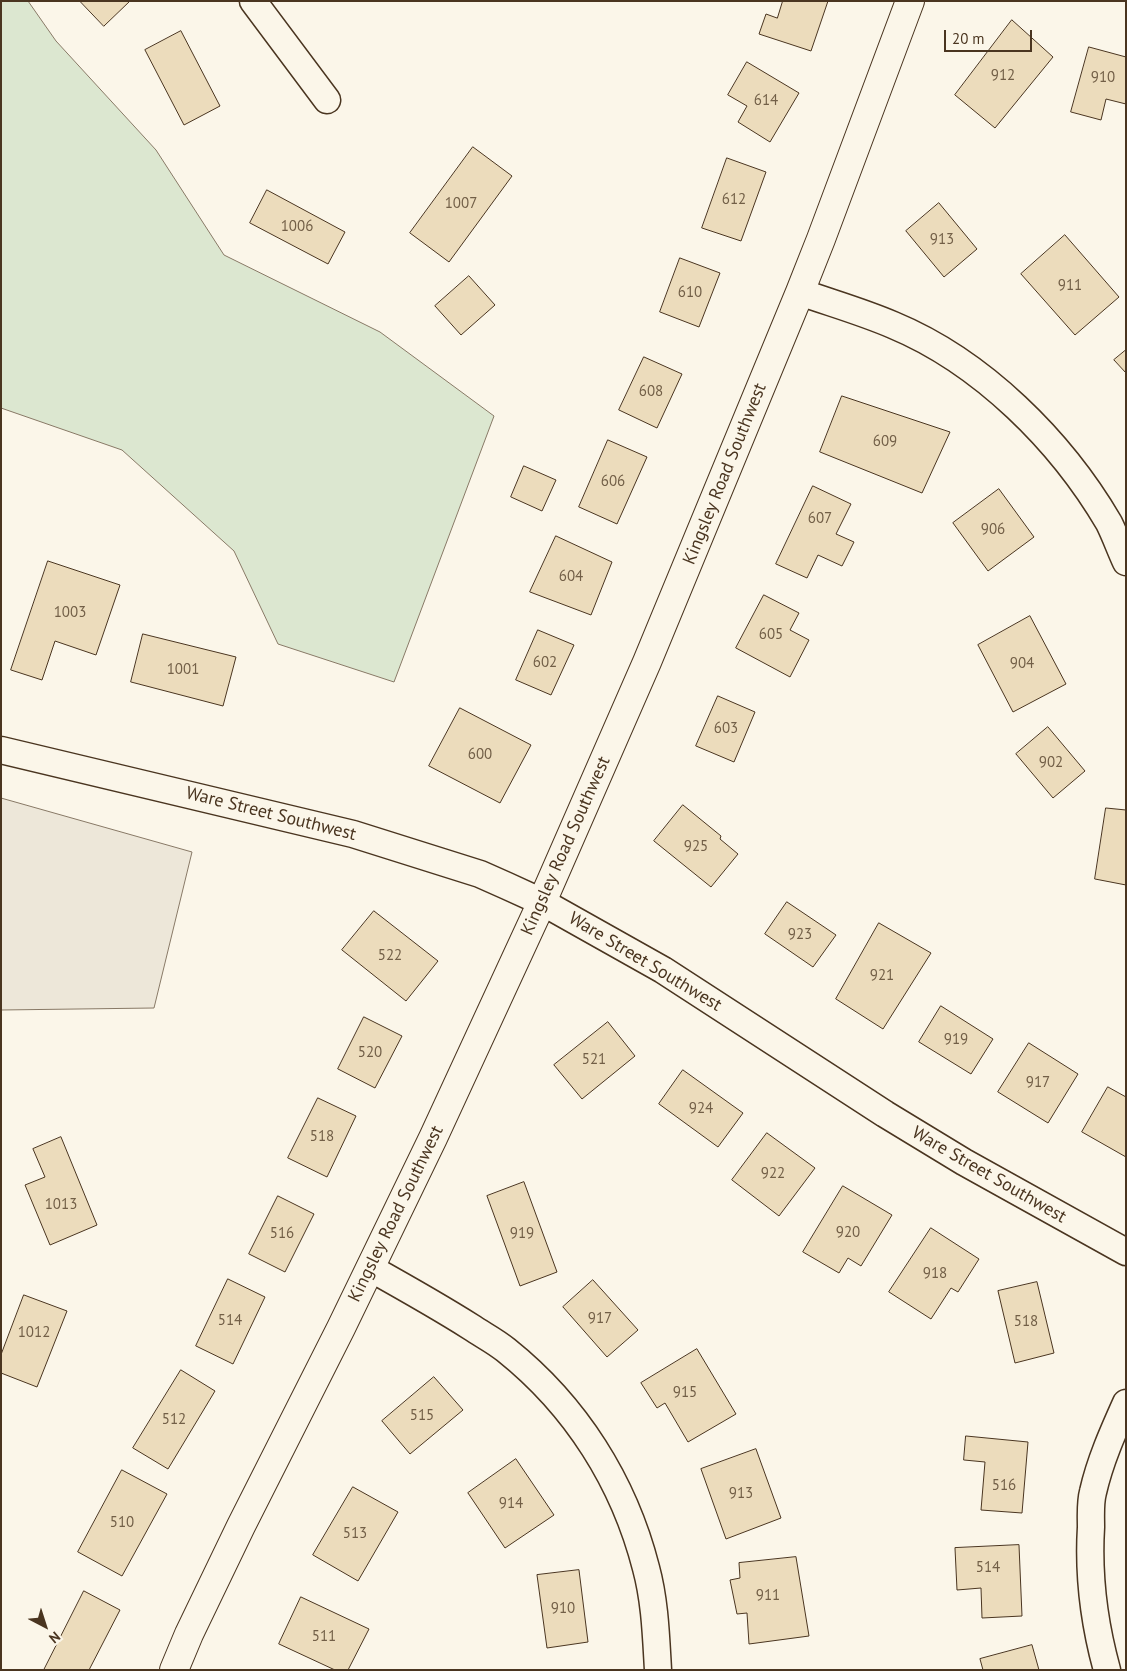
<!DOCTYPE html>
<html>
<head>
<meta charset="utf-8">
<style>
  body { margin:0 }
  #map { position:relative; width:1127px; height:1671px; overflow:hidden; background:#fbf6e9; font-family:"PT Sans",sans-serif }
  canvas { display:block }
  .frame { position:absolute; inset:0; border:2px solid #4a3520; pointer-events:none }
  .north { position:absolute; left:20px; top:1601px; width:50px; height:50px; -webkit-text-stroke:4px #fbf6e9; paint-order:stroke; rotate:140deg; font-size:14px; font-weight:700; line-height:20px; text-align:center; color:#4a3520 }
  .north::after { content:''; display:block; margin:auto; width:18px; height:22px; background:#4a3520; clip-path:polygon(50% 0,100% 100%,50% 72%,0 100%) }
  .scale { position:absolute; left:944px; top:30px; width:88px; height:22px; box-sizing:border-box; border:2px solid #4a3520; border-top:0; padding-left:6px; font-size:15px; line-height:18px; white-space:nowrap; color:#4a3520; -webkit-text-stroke:4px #fbf6e9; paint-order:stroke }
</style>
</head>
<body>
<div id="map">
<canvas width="1127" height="1671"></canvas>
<div class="frame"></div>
<div class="north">N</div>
<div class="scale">20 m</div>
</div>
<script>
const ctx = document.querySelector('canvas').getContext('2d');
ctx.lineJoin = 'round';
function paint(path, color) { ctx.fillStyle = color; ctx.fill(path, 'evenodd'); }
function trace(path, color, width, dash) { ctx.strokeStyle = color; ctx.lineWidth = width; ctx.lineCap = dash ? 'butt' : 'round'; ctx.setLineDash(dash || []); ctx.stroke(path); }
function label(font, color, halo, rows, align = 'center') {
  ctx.font = font + ' "PT Sans",sans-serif'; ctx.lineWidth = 4; ctx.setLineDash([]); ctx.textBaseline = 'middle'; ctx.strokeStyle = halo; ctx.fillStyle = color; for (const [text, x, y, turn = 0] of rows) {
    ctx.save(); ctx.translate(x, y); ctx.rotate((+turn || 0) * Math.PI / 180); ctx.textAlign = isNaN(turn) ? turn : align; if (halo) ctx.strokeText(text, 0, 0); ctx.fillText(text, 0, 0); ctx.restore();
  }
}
const green = new Path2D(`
  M1,1H28L56,41L156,150L224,255L380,332L494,416L394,682L278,644L234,551L122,450L1,408Z`);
paint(green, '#dce7d0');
trace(green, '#887966', 1);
const parking = new Path2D(`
  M1,798L192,852L154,1008L1,1010Z`);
paint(parking, '#ede7d9');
trace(parking, '#887966', 1);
const building = new Path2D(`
  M80,1H130L104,26Z
  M783,1H828L811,51L759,34L766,14L777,18Z
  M1012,20L1053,57L995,128L955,95Z
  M181,31L220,106L184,125L145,50Z
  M1089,47L1126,57V104L1106,99L1101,120L1071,112Z
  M747,62L799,93L770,142L738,122L747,106L728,95Z
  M473,147L512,176L449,262L410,233Z
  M727,158L766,172L741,241L702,228Z
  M267,190L345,232L328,264L250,223Z
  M939,203L977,249L944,277L906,231Z
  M1065,235L1119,297L1075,335L1021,274Z
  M680,258L720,273L699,327L660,312Z
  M469,276L495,305L461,335L435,306Z
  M1126,350V373L1114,360Z
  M644,357L682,374L657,428L619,410Z
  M842,396L950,432L922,493L820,452Z
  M608,440L647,457L617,524L579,507Z
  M524,466L556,480L542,511L511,497Z
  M813,486L851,504L836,534L854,542L842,566L818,555L807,578L776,564Z
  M999,489L1034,537L988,571L953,523Z
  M556,536L612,562L591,615L530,592Z
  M48,561L120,585L96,655L55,641L42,680L11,670Z
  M764,595L799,613L790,630L809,640L790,677L736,648Z
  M1030,616L1066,684L1013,712L978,645Z
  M538,630L574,645L551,695L516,680Z
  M143,634L236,657L223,706L131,682Z
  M718,696L755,712L734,762L696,746Z
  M460,708L531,745L500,803L429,766Z
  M1048,727L1085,771L1053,798L1016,754Z
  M683,805L721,836L720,839L738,854L711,887L654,841Z
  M1106,808L1126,810V885L1095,879Z
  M787,902L836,935L813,967L765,934Z
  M374,911L438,961L406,1001L342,950Z
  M879,923L931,953L883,1029L836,999Z
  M941,1006L993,1039L971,1074L919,1042Z
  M364,1017L402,1036L375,1088L338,1069Z
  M608,1022L635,1056L582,1099L554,1065Z
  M1029,1043L1078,1074L1048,1123L998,1092Z
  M683,1070L743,1113L718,1147L659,1104Z
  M1108,1087L1126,1097V1157L1082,1132Z
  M318,1098L356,1116L327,1177L288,1158Z
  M767,1133L815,1168L779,1216L732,1180Z
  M61,1137L97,1225L50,1245L25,1185L45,1177L33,1149Z
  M524,1182L557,1272L520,1286L487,1196Z
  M843,1186L892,1215L861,1266L848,1258L839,1273L803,1252Z
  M278,1196L314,1214L285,1272L249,1254Z
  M931,1228L979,1259L958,1292L951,1288L931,1319L889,1292Z
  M228,1279L265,1297L233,1364L196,1346Z
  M593,1280L638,1330L607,1357L563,1307Z
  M1037,1282L1054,1353L1015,1363L998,1291Z
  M24,1295L67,1311L37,1387L1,1373V1355Z
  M697,1349L736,1414L688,1442L665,1403L657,1408L641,1383Z
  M181,1370L215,1391L168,1469L133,1448Z
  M434,1377L463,1410L410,1454L382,1421Z
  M966,1436L1028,1442L1022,1513L981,1510L985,1462L964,1460Z
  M756,1449L781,1518L726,1539L701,1469Z
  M516,1459L554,1515L505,1548L468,1493Z
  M122,1470L167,1494L122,1576L78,1552Z
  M353,1487L398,1512L358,1581L313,1555Z
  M1019,1545L1022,1616L982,1618L981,1588L957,1590L955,1548Z
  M796,1557L809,1636L749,1644L747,1613L737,1614L730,1580L740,1578L739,1563Z
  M579,1570L588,1642L547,1648L537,1575Z
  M84,1591L120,1610L89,1670H44Z
  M301,1597L369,1629L348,1670H335L279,1644Z
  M1032,1645L1039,1670H983L980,1659Z`);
paint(building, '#ecdcbc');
trace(building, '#4a3520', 1);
const street = new Path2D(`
  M253,1L327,100
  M800,292C831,303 863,312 893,325C982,362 1061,441 1109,523C1115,535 1120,549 1126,562
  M1,750L353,834L480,874L507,886L542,902L663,970L885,1114L964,1162L1126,1252
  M370,1268C404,1287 438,1306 471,1327C483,1335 495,1341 506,1350C576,1406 624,1482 646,1568C655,1601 656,1636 658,1670
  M1107,1670C1094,1623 1088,1576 1091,1527C1091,1516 1090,1503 1093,1492C1100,1461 1113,1432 1126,1403`);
const secondary = new Path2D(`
  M174,1670L189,1634L241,1526L341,1328L433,1138L542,902L647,662L800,292L821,239L910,1`);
trace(street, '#4a3520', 29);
trace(secondary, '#4a3520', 30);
trace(street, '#fbf6e9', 26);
trace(secondary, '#fbf6e9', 28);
label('15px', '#725f47', null, [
  ["912",1003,76],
  ["910",1103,78],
  ["614",766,101],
  ["612",734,200],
  ["1007",461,204],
  ["1006",297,227],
  ["913",942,240],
  ["911",1070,286],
  ["610",690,293],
  ["608",651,392],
  ["609",885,442],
  ["606",613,482],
  ["607",820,519],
  ["906",993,530],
  ["604",571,577],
  ["1003",70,613],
  ["605",771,635],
  ["602",545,663],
  ["904",1022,664],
  ["1001",183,670],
  ["603",726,729],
  ["600",480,755],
  ["902",1051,763],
  ["925",696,847],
  ["923",800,935],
  ["522",390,956],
  ["921",882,976],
  ["919",956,1040],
  ["520",370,1053],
  ["521",594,1060],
  ["917",1038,1083],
  ["924",701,1109],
  ["518",322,1137],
  ["922",773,1174],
  ["1013",61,1205],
  ["920",848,1233],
  ["516",282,1234],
  ["919",522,1234],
  ["918",935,1274],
  ["917",600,1319],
  ["514",230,1321],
  ["518",1026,1322],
  ["1012",34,1333],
  ["915",685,1393],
  ["515",422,1416],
  ["512",174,1420],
  ["516",1004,1486],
  ["913",741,1494],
  ["914",511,1504],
  ["510",122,1523],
  ["513",355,1534],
  ["514",988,1568],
  ["911",768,1596],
  ["910",563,1609],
  ["511",324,1637]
]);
label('18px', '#4a3520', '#fbf6e9', [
  ["Kingsley Road Southwest",725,474,-68],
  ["Ware Street Southwest",271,814,14],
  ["Kingsley Road Southwest",566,846,-66],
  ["Ware Street Southwest",645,962,31],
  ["Ware Street Southwest",989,1175,30],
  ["Kingsley Road Southwest",396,1214,-64]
]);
</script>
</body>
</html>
